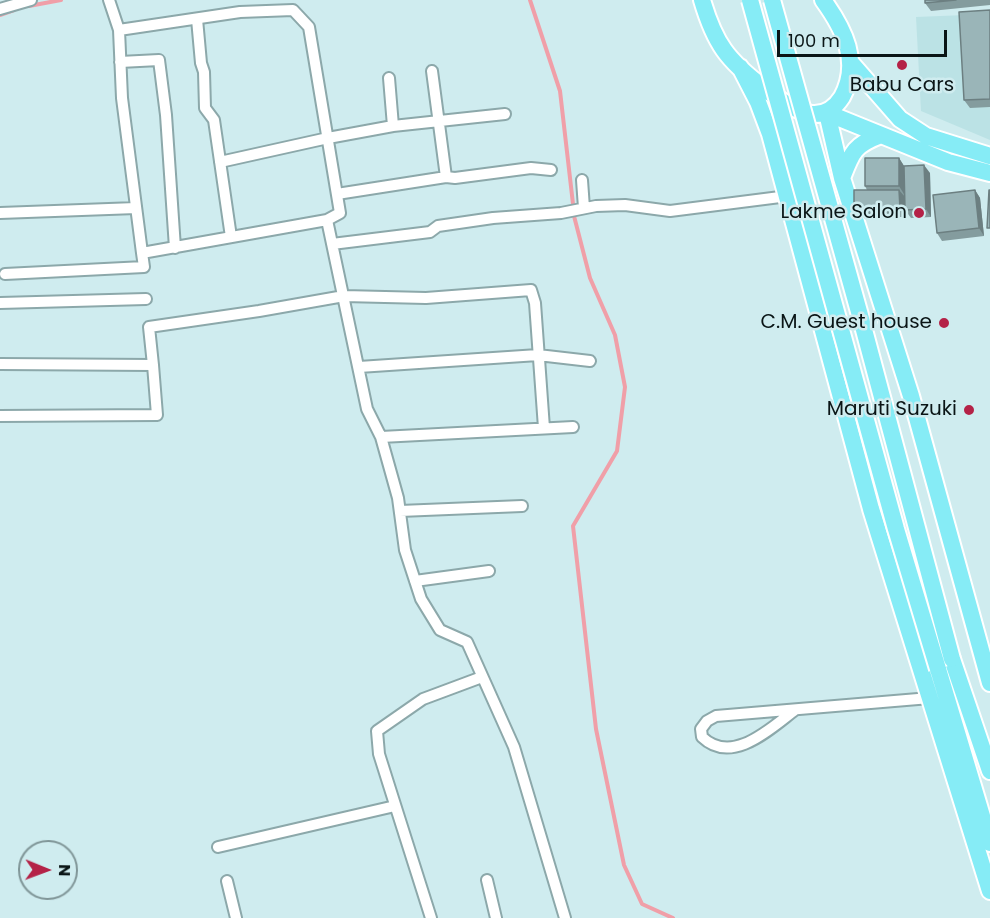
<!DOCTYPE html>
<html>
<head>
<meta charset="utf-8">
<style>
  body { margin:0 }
  #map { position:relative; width:990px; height:918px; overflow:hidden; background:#cfecef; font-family:Poppins,sans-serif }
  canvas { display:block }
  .north { position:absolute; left:18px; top:840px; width:60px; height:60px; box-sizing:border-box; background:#cfecef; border:2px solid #809698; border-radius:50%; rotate:91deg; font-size:16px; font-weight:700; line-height:24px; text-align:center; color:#0a1516 }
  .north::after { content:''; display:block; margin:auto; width:21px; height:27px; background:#b42247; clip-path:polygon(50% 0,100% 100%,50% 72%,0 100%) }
  .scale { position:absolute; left:777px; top:30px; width:170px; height:27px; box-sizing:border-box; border:3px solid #0a1516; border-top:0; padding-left:8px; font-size:18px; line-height:21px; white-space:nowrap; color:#0a1516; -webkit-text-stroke:4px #cfecef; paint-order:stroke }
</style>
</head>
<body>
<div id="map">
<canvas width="990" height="918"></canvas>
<div class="north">N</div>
<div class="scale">100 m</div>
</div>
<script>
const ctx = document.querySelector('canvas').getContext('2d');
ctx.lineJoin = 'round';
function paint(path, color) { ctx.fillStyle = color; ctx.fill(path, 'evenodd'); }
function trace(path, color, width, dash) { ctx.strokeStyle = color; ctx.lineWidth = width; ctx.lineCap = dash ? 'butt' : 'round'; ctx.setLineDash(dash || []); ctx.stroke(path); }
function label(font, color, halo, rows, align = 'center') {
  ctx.font = font + ' Poppins,sans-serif'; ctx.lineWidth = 5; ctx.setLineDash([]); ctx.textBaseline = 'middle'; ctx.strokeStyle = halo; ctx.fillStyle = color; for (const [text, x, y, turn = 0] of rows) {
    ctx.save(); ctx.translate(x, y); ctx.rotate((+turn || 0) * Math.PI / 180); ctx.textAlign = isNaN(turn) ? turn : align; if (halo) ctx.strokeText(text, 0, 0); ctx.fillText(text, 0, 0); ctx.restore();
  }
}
paint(new Path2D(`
  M990,14V140L921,111L916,17Z`), '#bbe2e5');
trace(new Path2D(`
  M530,0L560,91L573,204
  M29,6L61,0
  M0,15L14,10
  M574,216L590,278L615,335L625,387L617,451L573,526L596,729L624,865L642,904L673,918`), '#f09fa8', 4);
const minor = new Path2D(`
  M109,0L119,30L122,98L142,253L327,220
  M0,9L31,0
  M197,19L201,63L204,72L205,108L214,120L231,237
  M119,30L240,12L293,10L309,27L340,213L327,220L367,409L381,437L398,498L405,550L421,599L440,630L467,642L514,747L565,918
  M120,62L159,60L166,115L175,248
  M432,71L446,177
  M389,78L393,126
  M220,162L328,138L393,126L505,114
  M582,180L584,208
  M337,194L446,177L455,178L531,168L551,170
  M0,213L136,208
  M332,244L430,232L438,226L493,218L561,213L596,206L625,205L670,211L788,196
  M5,274L144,267L142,253
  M0,303L146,299
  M0,364L153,365L157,415L0,416
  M153,365L149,327L259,311L344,296L426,298L531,290L535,303L544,428
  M359,367L538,355L590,361
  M381,437L573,427
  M400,511L522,506
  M415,581L489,571
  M795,710C771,728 732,766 702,737L701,729L707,721L716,716L930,698
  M218,847L395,806
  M487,880L496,918
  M227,881L236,918
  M431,918L379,754L377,731L423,699L482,677`);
const trunk = new Path2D(`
  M702,0C707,17 714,36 724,50C738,70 789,112 812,114C826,115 835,108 842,97C861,62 844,29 823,0
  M852,64L900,119L926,136L990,156
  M740,67L758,102L770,134L871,509L990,891
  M827,113L842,178L911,396L990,683
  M827,113L948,162L990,173
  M842,178C852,152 854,145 881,135
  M952,659L990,771
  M938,669L990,843`);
trace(minor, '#8ca8aa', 14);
trace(trunk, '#fff', 20);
trace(minor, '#fff', 10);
trace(trunk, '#86ecf6', 16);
const trunkBridge = new Path2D(`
  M750,0L896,529L938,669
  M772,0L863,326L952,659`);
trace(trunkBridge, '#fff', 20, []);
trace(trunkBridge, '#86ecf6', 16);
paint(new Path2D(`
  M925,0H990V5L931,11L925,3Z
  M990,10V107L970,108L964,100Z
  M899,158L904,166L930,173L931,217L911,218L905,210V217H859L854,209L867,190L865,186Z
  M975,190L980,198L984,236L942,241L937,233Z`), '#849c9e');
paint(new Path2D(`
  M899,158L904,166V194L899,186Z
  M924,165L930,173L931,217L926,209Z
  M899,190L905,197V217L900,209Z
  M975,190L980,198L984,236L979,228Z`), '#6c7f81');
const building = new Path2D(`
  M925,0H956L925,3Z
  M990,10V99L964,100L959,12Z
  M865,158H899V186H865Z
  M924,165L926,209L905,210L904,166Z
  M854,190H899L900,209H854Z
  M975,190L979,228L937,233L933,195Z
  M989,190H990V228H987Z`);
paint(building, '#9ab5b8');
trace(building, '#6c7f81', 1.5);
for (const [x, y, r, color] of [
  [902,65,6,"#b42247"],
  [919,213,6,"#b42247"],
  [944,323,6,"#b42247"],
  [969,410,6,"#b42247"]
]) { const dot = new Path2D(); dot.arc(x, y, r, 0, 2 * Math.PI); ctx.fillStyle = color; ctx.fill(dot); trace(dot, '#cfecef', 2); }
label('20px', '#0a1516', '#cfecef', [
  ["Babu Cars",902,86,"center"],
  ["Lakme Salon",907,213],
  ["C.M. Guest house",932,323],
  ["Maruti Suzuki",957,410]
], 'right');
</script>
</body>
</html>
